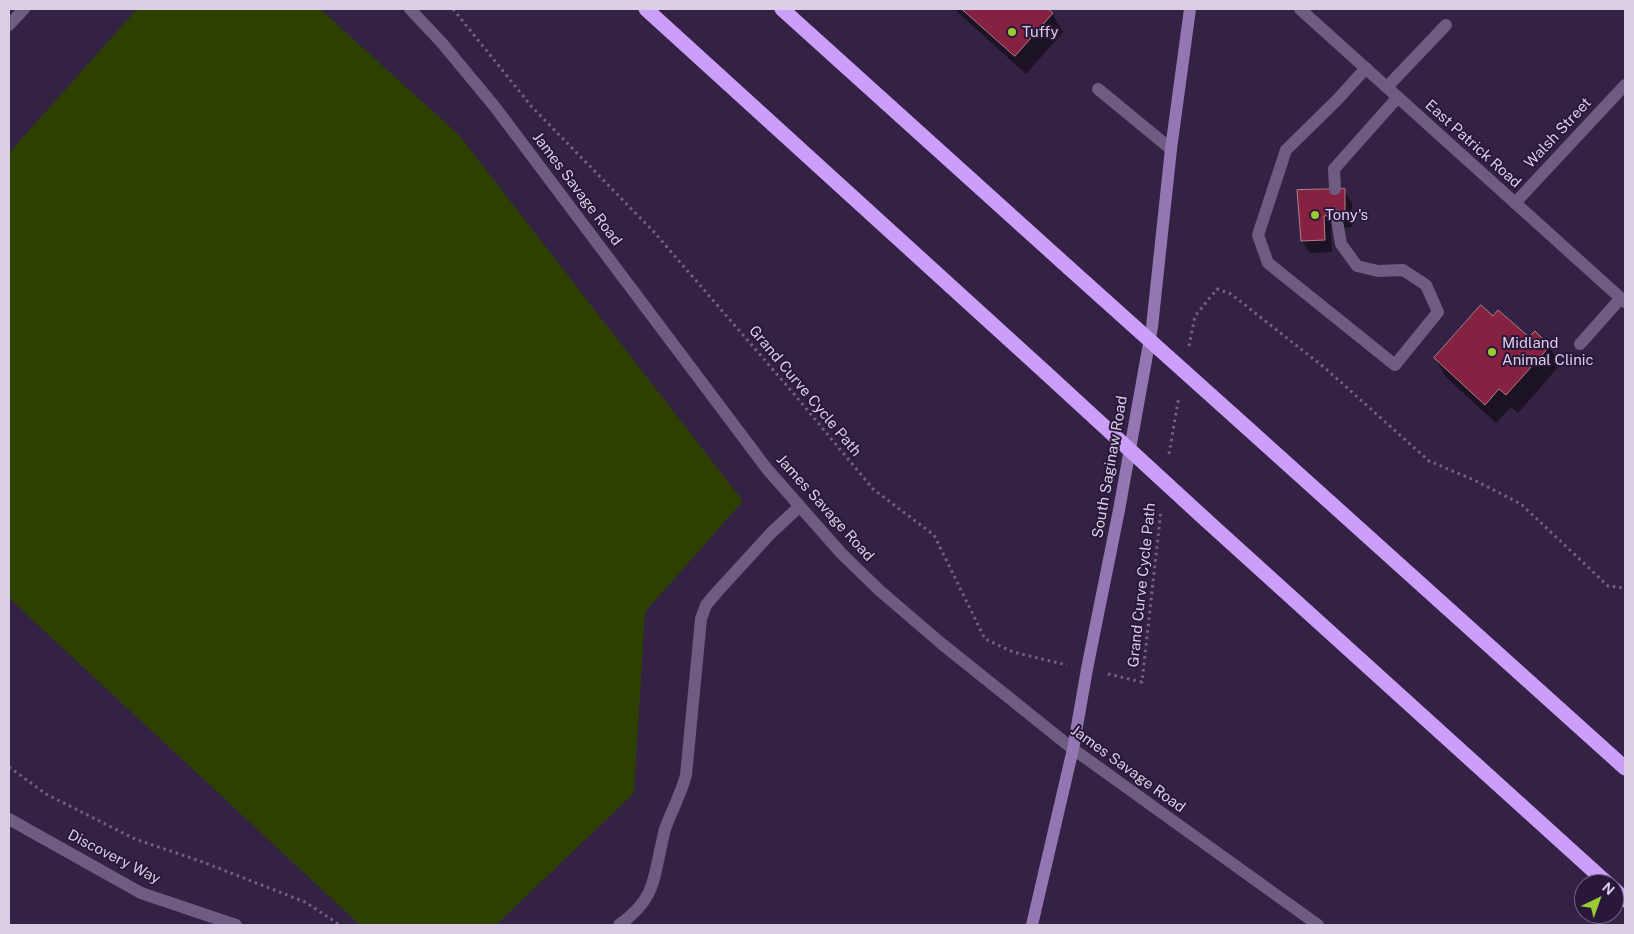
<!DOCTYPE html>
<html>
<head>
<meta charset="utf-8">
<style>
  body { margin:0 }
  #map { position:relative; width:1634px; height:934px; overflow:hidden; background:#342244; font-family:"Public Sans",sans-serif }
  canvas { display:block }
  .frame { position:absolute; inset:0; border:10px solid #d9cee5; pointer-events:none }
  .north { position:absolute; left:1574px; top:874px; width:50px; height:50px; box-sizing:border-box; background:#2a183a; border:1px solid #70617e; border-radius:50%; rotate:42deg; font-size:14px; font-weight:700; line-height:20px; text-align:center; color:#d9cee5 }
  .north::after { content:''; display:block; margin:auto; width:18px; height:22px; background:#9acb34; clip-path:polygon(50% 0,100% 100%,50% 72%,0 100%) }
</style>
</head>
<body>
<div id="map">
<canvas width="1634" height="934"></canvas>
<div class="frame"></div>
<div class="north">N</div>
</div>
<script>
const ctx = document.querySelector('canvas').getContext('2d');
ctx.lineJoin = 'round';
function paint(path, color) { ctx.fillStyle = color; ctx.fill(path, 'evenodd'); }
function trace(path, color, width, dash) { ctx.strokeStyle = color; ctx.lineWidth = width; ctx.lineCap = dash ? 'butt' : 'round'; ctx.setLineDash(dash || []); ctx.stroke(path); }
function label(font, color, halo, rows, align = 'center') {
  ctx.font = font + ' "Public Sans",sans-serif'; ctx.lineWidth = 4; ctx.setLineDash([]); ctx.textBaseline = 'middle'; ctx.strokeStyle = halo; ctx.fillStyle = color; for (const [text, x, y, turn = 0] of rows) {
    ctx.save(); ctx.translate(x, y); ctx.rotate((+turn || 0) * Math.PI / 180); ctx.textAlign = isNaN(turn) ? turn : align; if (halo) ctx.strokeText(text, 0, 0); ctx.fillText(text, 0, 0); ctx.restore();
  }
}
paint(new Path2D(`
  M137,9H320L459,135L743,501L645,612L634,793L496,925H360L9,598V153Z`), '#2d4000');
paint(new Path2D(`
  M954,9H1046L1052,13L1063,32L1026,74Z
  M1344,191L1352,203V227L1331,229L1332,252L1310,253L1302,241Z
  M1493,318L1529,338L1549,346L1560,365L1518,413L1511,407L1496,423L1446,377L1435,359Z`), '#0007');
const building = new Path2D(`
  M962,9H1048L1053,13L1015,56Z
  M1345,189V214L1324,216L1325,240L1301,241L1297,190Z
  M1481,305L1493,316L1498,310L1529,337L1535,331L1550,346L1506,395L1499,389L1485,405L1434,358Z`);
paint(building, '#852241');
trace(building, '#b27f89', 1);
trace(new Path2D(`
  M453,9L532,107L654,232L794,394L873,489L934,535L985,639L1013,652L1067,665
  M1189,346L1195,316L1217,289L1231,294L1325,368L1429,461L1474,480L1521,504L1608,586L1625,588
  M1169,454L1179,396
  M1108,674L1142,682L1161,510
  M9,767L46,794L135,839L200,861L305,902L340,925`), '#736381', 3, [2.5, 4]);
trace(new Path2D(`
  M9,25L24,9
  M1387,87L1446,25
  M1098,89L1171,149
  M1335,189L1334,169L1398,97
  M1336,215L1341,244L1357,266L1378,271L1403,270L1426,285L1438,312L1395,365L1268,263L1258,235L1286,150L1337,100L1366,68
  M1580,344L1621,298
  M619,925C650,903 653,887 660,851C662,844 663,836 665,829C672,810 681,794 686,775L701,619L706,605L717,592L771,533L799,507`), '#6e5c81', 12);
trace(new Path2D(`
  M1515,203L1625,85`), '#6e5c81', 12);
trace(new Path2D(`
  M410,9L442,43L495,107L767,469L841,553L879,590L942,644L1073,749L1318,925
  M1300,9L1625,302
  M9,819L141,893L236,925`), '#6e5c81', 12);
trace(new Path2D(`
  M1032,925L1073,749L1087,669L1119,510L1152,327L1171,149L1190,9`), '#9477b2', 12);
trace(new Path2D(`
  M646,9L1046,373
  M782,9L1069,268
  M1234,416L1625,768
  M1206,520L1608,884
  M1614,889L1625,900`), '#cb9ef9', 15);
trace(new Path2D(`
  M1069,268L1234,416
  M1046,373L1206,520`), '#cb9ef9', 15);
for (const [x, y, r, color] of [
  [1012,32,5,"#9acb34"],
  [1315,215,5,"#9acb34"],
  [1492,352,5,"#9acb34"]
]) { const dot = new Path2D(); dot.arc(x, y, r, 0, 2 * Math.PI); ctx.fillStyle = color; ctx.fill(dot); trace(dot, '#2a183a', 2); }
label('15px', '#d9cee5', '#2a183a', [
  ["Tuffy",1022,32],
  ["Tony's",1325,215],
  ["Midland",1502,343],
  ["Animal Clinic",1502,360]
], 'left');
label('15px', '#d9cee5', '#2a183a', [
  ["Walsh Street",1558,133,-47],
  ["East Patrick Road",1473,144,42],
  ["James Savage Road",577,189,53],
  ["Grand Curve Cycle Path",805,391,50],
  ["South Saginaw Road",1110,467,-80],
  ["James Savage Road",825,508,48],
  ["Grand Curve Cycle Path",1142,585,-84],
  ["James Savage Road",1128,769,36],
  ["Discovery Way",114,857,27]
]);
</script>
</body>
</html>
